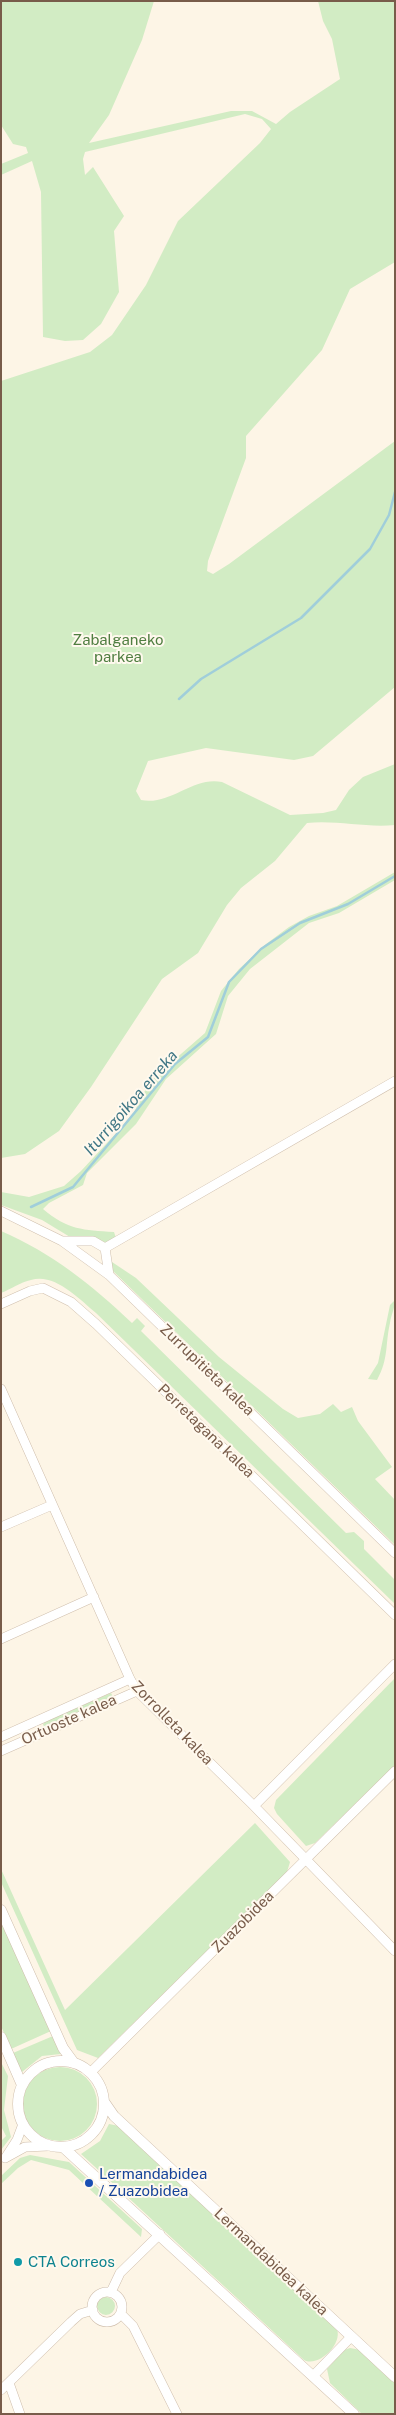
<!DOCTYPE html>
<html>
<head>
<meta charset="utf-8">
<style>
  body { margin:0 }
  #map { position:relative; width:396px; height:2415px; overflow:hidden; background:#fdf5e6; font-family:"Public Sans",sans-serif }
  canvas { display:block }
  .frame { position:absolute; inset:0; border:2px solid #785c4a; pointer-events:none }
</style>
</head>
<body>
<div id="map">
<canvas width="396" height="2415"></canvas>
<div class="frame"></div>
</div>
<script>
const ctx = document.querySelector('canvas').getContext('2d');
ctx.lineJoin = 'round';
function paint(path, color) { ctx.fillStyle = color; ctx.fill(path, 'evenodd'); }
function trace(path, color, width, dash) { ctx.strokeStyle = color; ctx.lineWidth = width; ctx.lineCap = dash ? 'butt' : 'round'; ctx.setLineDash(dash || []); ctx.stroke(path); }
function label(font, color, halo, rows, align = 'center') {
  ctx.font = font + ' "Public Sans",sans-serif'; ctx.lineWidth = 4; ctx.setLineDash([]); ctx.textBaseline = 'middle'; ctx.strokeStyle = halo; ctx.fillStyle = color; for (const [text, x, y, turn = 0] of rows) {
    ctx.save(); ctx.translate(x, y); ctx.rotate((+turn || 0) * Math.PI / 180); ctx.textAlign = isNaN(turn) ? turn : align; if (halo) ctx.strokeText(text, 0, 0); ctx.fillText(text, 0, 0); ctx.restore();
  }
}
paint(new Path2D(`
  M1,1H154L142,40L109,115L89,143L231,111H252L276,124L290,112L340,79L332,39L323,21L318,1H395V262L350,289L322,350L246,436V458L208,561L207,571L213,574L229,564L395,441V687L313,756L294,760L206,748L148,761L136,791L141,800C170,806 193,776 222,782L290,815L323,813L336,810L349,790L363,777L395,764V825C366,828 337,820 307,823L275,861L241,888L227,905L198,953L162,979L91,1087L59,1131L25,1154L1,1158V381L90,352L112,335L146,285L178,221L260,143L271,129L262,119L245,114L85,152L83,159L85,175L93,167L124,216L114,231L119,292L101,324L83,340L65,341L43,337L41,192L32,161L1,175V164L28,153L26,147L13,144L1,125Z
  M395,872V880L339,913L309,923L250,969L228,996L216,1034L166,1079L136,1124L87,1173L83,1185L49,1203L43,1209C68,1230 83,1230 114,1232L116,1238L112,1244L85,1237H70L42,1220L1,1205V1192L29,1197L64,1186L81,1171L132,1116L150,1081L205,1033L221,991L239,969L266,944L289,927L309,916L337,906Z
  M1,1231C52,1253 92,1285 132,1323L137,1318L145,1326L141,1331L346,1533L354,1532L364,1541V1549L395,1580V1604L96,1313C79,1299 55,1273 31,1280C21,1282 11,1289 1,1293Z
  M109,1260L136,1278L219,1357L283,1409L298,1418L320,1414L333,1404L341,1412L352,1407L358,1421L392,1467L375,1479L395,1500V1545L113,1271Z
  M395,1300C395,1308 391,1315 390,1323C385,1345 389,1358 377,1380L368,1379L378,1363L390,1305Z
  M395,1678V1765L315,1843L306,1846L277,1814L274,1808L276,1800Z
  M111,1693L113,1697L45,1727L43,1725L44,1722Z
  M255,1823L290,1862L287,1872L98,2058L77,2050L1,1882V1869L65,2010Z
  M1,1920L51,2031L11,2049L1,2026Z
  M53,2036L61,2054L42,2056L22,2072L13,2053Z
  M1,2062L8,2076L4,2110L11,2137L1,2150V2141L6,2136L1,2126Z
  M23 2104a37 37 0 1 1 74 0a37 37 0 1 1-74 0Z
  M109,2124L119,2126L336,2327C345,2342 319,2368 304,2360L81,2154L100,2141Z
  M30,2155L69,2162L142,2229L141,2237L69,2170L31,2160L18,2168L1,2184V2176L20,2158Z
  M97 2306a9 9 0 1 1 18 0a9 9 0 1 1-18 0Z
  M350,2348L361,2350L395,2382V2414H362L330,2383L327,2369L344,2350Z`), '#d2ecc4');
trace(new Path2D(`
  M179,699L201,679L301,618L370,549L389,515L395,492
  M31,1207L73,1187L175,1064L208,1037L229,982L261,949L300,923L348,904L395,876`), '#a0ceda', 2.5);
const minor = new Path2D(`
  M1,1211L62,1241L109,1275L395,1553
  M62,1241H93L105,1248L109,1275
  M105,1248L395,1081
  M1,1304L30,1291L43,1288L71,1302L96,1324L395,1615
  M1,1389L130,1679L137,1691L254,1806L395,1951
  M1,1527L52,1505
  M1,1639L94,1597
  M1,1737L130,1679
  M1,1751L137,1691
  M254,1806L395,1664
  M91,2072L395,1771
  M6,2157L17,2140L23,2124
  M5,2158L25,2147L48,2146
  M111,2292L120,2273L160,2234
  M92 2307a15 15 0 1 1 30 0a15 15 0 1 1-30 0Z
  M121,2314L133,2326L177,2414
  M313,2376L351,2337
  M9,2383L20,2414
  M1,2390L71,2322L80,2314L93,2310`);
const tertiary = new Path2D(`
  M1,1910L63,2048L74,2063
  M1,2037L22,2085
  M18 2104a43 43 0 1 1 86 0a43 43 0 1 1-86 0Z
  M105,2103L114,2116L395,2377
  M64,2148L354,2414`);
trace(minor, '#cfbeac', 10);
trace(tertiary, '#cfbeac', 11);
trace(minor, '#fff', 9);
trace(tertiary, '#fff', 10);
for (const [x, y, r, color] of [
  [89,2183,5,"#1a4fb4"],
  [18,2262,5,"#0f9aa8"]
]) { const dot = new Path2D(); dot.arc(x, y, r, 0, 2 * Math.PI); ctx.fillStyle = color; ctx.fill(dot); trace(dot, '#fff9ee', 2); }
label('15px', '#507e41', '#fff9ee', [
  ["Zabalganeko",118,640],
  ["parkea",118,657]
]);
label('15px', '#785c4a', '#fff9ee', [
  ["Zurrupitieta kalea",207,1370,44],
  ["Perretagana kalea",206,1431,44],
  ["Ortuoste kalea",69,1720,-24],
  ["Zorrolleta kalea",172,1723,46],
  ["Zuazobidea",243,1922,-45],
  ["Lermandabidea kalea",271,2262,43]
]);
label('15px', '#164399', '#fff9ee', [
  ["Lermandabidea",99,2174],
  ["/ Zuazobidea",99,2191]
], 'left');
label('15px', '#0d838f', '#fff9ee', [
  ["CTA Correos",28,2262]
], 'left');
label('italic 16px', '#3f7685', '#fff9ee', [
  ["Iturrigoikoa erreka",131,1103,-49]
]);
</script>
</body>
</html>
